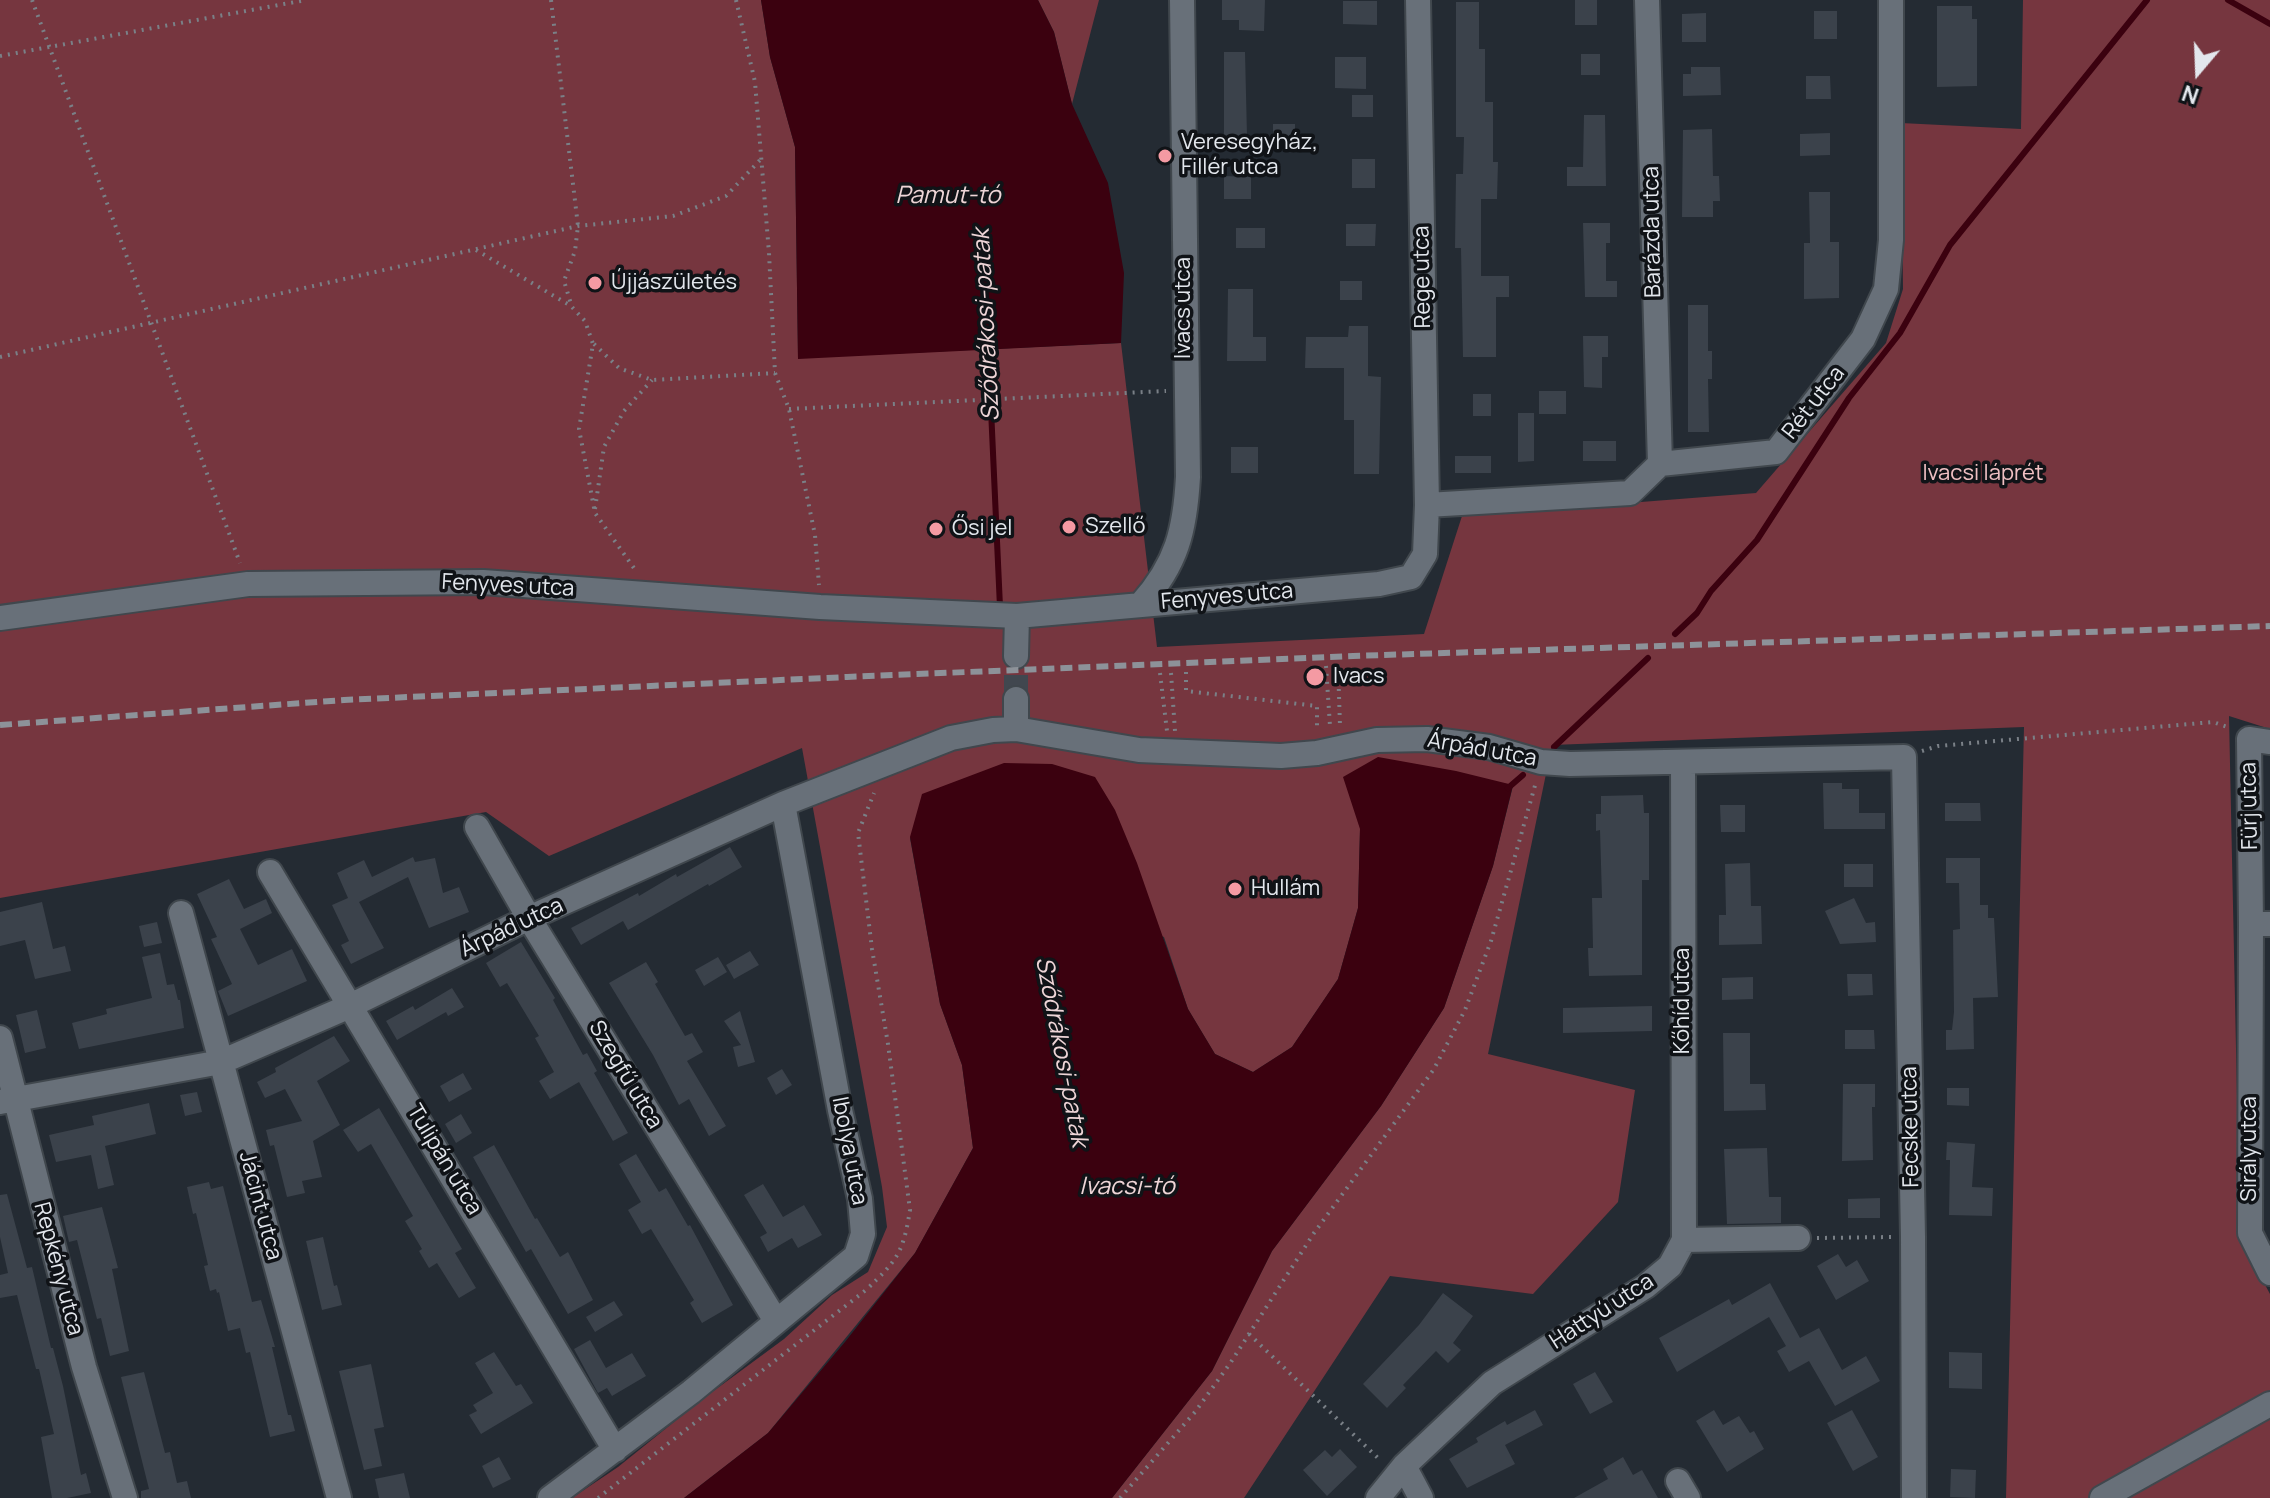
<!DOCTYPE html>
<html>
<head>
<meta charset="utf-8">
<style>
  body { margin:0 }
  #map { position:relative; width:2270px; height:1498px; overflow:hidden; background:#242b33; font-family:Manrope,sans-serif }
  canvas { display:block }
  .north { position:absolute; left:2158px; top:32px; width:80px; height:80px; -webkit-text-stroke:6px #101317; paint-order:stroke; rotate:199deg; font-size:22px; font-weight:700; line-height:32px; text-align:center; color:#e3e7ed }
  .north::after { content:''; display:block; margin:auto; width:28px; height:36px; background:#e3e7ed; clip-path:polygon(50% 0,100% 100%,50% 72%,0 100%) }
</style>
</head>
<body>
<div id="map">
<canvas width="2270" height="1498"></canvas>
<div class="north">N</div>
</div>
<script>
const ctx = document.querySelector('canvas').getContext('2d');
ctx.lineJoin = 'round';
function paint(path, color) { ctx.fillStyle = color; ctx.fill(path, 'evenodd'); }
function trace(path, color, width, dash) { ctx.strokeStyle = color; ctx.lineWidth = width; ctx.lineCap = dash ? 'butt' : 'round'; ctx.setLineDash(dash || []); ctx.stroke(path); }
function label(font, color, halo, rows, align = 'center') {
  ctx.font = font + ' Manrope,sans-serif'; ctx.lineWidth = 7; ctx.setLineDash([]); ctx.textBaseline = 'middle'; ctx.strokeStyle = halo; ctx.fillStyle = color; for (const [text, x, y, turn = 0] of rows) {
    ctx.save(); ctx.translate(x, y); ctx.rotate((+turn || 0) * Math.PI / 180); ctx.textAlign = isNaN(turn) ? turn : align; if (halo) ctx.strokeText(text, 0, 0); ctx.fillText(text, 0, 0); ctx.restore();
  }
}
paint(new Path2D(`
  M0,0H761L770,57L795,147L798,358L1121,343L1157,647L1424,634L1462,516L1756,493L1886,343L1903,289L1901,123L2021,129L2023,0H2270V729L2229,716L2240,1238L2270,1294V1498H2006L2024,727L1552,745L1488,1054L1635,1090L1618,1202L1533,1294L1390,1276L1244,1498H1112L1212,1371L1272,1251L1381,1106L1444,1008L1493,866L1513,786L1360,829L1358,908L1338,979L1292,1047L1253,1072L1215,1054L1188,1009L1164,937L910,838L940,1004L962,1065L973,1148L915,1253L768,1433L684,1498H572L618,1467L700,1401L784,1339L832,1295L868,1272L887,1227L882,1187L802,748L549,856L486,812L0,898Z
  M1038,0H1099L1072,104L1054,32Z`), '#76363f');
paint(new Path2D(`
  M761,0H1038L1054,32L1072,104L1108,183L1124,273L1121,343L798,359L795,147L770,57Z
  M1378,757L1456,771L1513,785L1493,866L1444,1008L1381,1106L1272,1251L1212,1371L1112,1498H684L768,1433L845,1342L915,1253L973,1148L962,1065L940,1004L910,837L922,794L1004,763L1052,764L1095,777L1115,810L1137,863L1188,1009L1215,1054L1253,1072L1292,1047L1338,979L1358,908L1360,829L1343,777Z`), '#3b010f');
trace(new Path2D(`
  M2228,0L2270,24
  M988,343L1000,607
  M1675,634L1697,613L1711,591L1757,540L1849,398L1900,333L1950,245L2147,0
  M1554,747L1648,658
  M1508,788L1523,775`), '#3b010f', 6);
paint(new Path2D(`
  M1222,0H1265L1264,31L1239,30V20H1222Z
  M1575,0H1597V25H1575Z
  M1343,1H1377V25L1343,24Z
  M1456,2H1479V49H1485V102H1493V162H1498L1497,199H1481V276H1509V297H1496V357H1463L1461,248H1455L1456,174H1463L1464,137H1456Z
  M1937,6H1972V19H1977V86L1937,87Z
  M1814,11H1837V39H1814Z
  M1706,13V42H1682V14Z
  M1224,52H1245L1247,136H1224Z
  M1581,54H1600V75H1581Z
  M1335,57H1366V89L1335,88Z
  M1691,67H1720L1721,95L1683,96V74H1691Z
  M1806,76H1830L1831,99H1806Z
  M1352,95H1373V117H1352Z
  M1584,115H1605L1606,186H1567V167H1583Z
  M1273,124H1295V150H1273Z
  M1712,129L1713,176H1719L1720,201H1713V217H1682L1683,130Z
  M1830,133V155L1800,156V134Z
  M1352,159H1375V188H1352Z
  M1224,176L1251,177V199H1224Z
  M1809,192H1830V242H1839V298L1804,299V243H1810Z
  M1583,223H1610V243H1606V281H1617V297H1585Z
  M1346,224H1376L1375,246H1346Z
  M1236,228H1265V248H1236Z
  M1340,281H1362V300H1340Z
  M1228,289H1253V337H1266V361H1227Z
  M1688,305H1708V351H1712V379H1708L1709,432H1688Z
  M1349,326H1368V376L1381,377L1379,474H1354V420H1344V368H1305L1306,337H1348Z
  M1583,336H1608V357H1602V388L1584,387Z
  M1539,391H1566V414H1539Z
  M1473,394H1491V416H1473Z
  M1518,413H1534V461L1518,462Z
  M1583,441H1616V461H1583Z
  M1231,447H1258V473H1231Z
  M1455,456H1491V473H1455Z
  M1823,783H1842V789H1859V813H1885V829H1824Z
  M1643,795L1644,813H1649V880H1642V975L1589,976L1588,948H1593L1592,898H1602L1600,830L1596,831V814H1601V796Z
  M1945,803H1980L1981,821H1945Z
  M1720,805H1745V832H1721Z
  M730,847L742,867L709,886L708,884L628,930L623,921L581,945L571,928L638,893L639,896L676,874L677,877Z
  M413,857L415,862L435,858L443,893L459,887L469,912L429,928L408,877L359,902L384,948L351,964L341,945L349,941L332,905L348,898L337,873L364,860L372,877Z
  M1946,858H1980V905H1988V918H1994L1998,997L1973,998L1974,1049L1946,1050V1030H1952L1954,1012L1953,930L1960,929L1959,883H1946Z
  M1750,863L1751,906H1761L1762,944L1719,945V915H1726L1725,864Z
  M1844,864H1873V887H1844Z
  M229,879L244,909L266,899L272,913L240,929L258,965L292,949L307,981L228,1016L218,991L232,984L211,939L217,937L197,894Z
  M1854,898L1866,923L1875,922L1876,942L1840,944L1825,911Z
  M42,902L53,949L65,946L71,971L35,979L25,940L0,946V912Z
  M157,922L162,943L144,947L139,926Z
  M521,942L555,998L553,1000L583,1055L587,1053L597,1071L594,1073L628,1133L613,1141L579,1082L550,1099L539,1081L554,1072L535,1038L539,1036L507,983L500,987L486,963Z
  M750,951L759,965L734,979L726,965Z
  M160,953L167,985L174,984L178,1000H180L184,1028L79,1049L72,1023L107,1014L106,1009L152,998L142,957Z
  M718,957L727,972L704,986L695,970Z
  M646,962L658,982L655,984L685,1036L692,1033L703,1052L687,1061L726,1126L709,1136L689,1099L679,1105L653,1055L609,983Z
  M1847,974H1872L1873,995L1848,996Z
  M1753,977V999L1722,1000V978Z
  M452,988L464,1007L448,1016L446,1012L397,1040L386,1021L413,1006L415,1010Z
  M1652,1006V1031L1563,1033V1008Z
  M37,1010L46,1048L25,1053L16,1015Z
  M740,1011L755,1062L738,1067L733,1047L741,1045L724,1021Z
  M1845,1030H1874L1875,1049H1845Z
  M1723,1033H1750V1084H1765L1766,1110L1724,1111Z
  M334,1036L350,1061L317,1081L340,1125L313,1141L322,1177L302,1181L305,1193L287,1197L274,1145L270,1146L266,1130L302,1121L285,1089L265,1098L257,1082L276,1072L275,1068Z
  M782,1069L792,1085L776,1095L767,1078Z
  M463,1073L472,1089L449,1102L440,1086Z
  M1843,1084H1875V1107H1872L1873,1160L1842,1161Z
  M1947,1088H1969V1106L1947,1105Z
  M197,1092L202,1112L185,1116L180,1095Z
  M149,1103L156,1134L105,1146L114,1185L98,1189L91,1155L56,1162L49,1135L94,1125L92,1116Z
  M379,1108L462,1249L455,1253L476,1288L459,1298L437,1263L429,1268L419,1251L422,1249L405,1221L413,1216L371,1144L358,1152L343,1130Z
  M461,1114L472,1133L456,1143L445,1124Z
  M1947,1142L1975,1144L1972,1187L1993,1188L1992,1216L1949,1215L1950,1160H1946Z
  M494,1145L535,1219L537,1218L560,1257L568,1252L593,1300L568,1314L531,1249L526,1252L473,1157Z
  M1767,1148L1769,1197H1781V1223L1727,1224L1724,1149Z
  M636,1154L659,1192L666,1188L688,1226L690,1225L733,1305L702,1323L690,1303L694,1300L651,1229L642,1234L628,1210L641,1202L619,1164Z
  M209,1182L211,1189L223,1186L252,1302L261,1300L275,1347H272L288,1415H291L295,1431L270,1437L250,1352L246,1353L240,1328L228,1331L219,1292L217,1293L216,1289L210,1291L204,1266L208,1265L196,1213L193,1214L187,1187Z
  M763,1184L783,1217L804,1205L822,1235L798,1248L792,1238L768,1252L760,1237L767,1233L744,1195Z
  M7,1194L27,1268L32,1267L51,1348H53L63,1386L81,1475L86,1473L91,1493L67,1498H52L41,1437L54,1434L39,1369H36L17,1295L0,1298V1275L8,1273L0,1237V1195Z
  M1880,1198V1218H1848V1199Z
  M102,1207L118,1268L112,1269L129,1351L110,1356L101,1318L97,1319L77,1240L69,1242L63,1216Z
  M323,1237L334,1286L337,1285L342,1305L322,1310L306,1241Z
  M1838,1254L1846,1267L1857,1260L1869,1281L1836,1300L1817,1266Z
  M1770,1283L1800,1338L1819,1328L1842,1370L1866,1356L1880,1381L1835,1406L1809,1361L1789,1372L1777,1351L1786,1346L1769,1317L1677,1372L1659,1338L1729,1299L1732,1305Z
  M1443,1293L1473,1316L1453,1343L1461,1350L1448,1363L1436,1351L1403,1385L1406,1388L1387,1408L1363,1384L1419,1325Z
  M614,1301L623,1315L595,1332L586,1317Z
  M590,1340L606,1368L632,1353L646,1376L612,1396L607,1388L598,1393L574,1349Z
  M494,1352L516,1386L521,1384L533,1403L481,1434L469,1415L477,1411L473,1405L493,1393L475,1363Z
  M1949,1352L1982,1353V1389L1949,1388Z
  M371,1364L384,1427L374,1429L382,1466L364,1470L339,1371Z
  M144,1372L165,1453L170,1452L177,1483L187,1481L191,1498H141V1491L149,1489L121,1377Z
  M1595,1372L1613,1402L1590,1414L1573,1384Z
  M1535,1410L1543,1425L1505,1445L1515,1464L1467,1488L1449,1459L1478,1442L1476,1438L1505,1421L1507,1425Z
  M1714,1410L1723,1425L1739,1416L1750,1433L1754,1431L1764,1449L1727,1472L1696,1421Z
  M1852,1410L1878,1457L1853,1471L1827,1423Z
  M1340,1449L1357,1467L1327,1496L1303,1470L1325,1450L1332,1457Z
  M499,1457L511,1479L493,1488L482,1466Z
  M1623,1457L1633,1475L1642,1470L1658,1498H1574L1608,1479L1603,1469Z
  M1951,1469L1976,1470L1975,1498L1950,1497Z
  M404,1473L410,1498H379L375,1479Z`), '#3b424b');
trace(new Path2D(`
  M1016,699V656`), '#41474f', 24, [24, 12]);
const minor = new Path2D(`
  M1647,0L1660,464
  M1427,505L1630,493L1660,464L1776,452L1863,339L1886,289L1891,240V0
  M1141,604C1177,564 1185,530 1188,477L1182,0
  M0,618L248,584L483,582L820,607L1017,616L1379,584L1411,577L1425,554L1427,505L1418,0
  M1016,656L1017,616
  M1016,729V699
  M2270,742L2249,739L2251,924H2270
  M477,827L529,918L776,1321
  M270,872L615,1450
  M181,913L339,1498
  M2251,924L2250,1233L2270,1273
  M0,1038L84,1367L125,1498
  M0,1102L221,1062L350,1006L529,918L783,804L951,738L993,730L1016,729L1139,750L1281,756L1317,753L1377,740L1427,739L1489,747L1541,762L1570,764L1904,757L1913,1237L1914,1498
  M1684,1240L1798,1238
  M1404,1466L1421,1498
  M1678,1481L1688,1498
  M550,1498L691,1392L856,1256L863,1234L860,1199L840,1110L783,804
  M1378,1498L1404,1466L1492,1383L1646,1286L1670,1266L1684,1240L1683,762
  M2102,1498L2270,1404`);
trace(minor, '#40474d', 28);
trace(new Path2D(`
  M32,0L240,563
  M551,0L578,226L575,251L564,281L571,304
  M736,0L755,82L769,253L775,373L789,409L815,535L819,585
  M0,56L306,0
  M476,250L571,306L585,321L593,344L579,429L595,513L636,571
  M594,344L619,368L652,380L775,373
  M0,357L578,226L673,216L726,196L761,159
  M789,409L1166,391
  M595,509L604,447L624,411L652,380
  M1338,665L1340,726
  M1326,666L1330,726
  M1186,672V691L1317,706V731
  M1160,673L1167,731
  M1171,673L1175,731
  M1922,751L1938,746L2213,722L2230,728
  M1817,1238L1892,1237
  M1249,1334L1380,1460
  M598,1498L866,1290C897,1260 903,1254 910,1210L888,1044L872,949L858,833L874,793
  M1120,1498L1195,1412L1231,1362L1314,1233L1434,1069L1465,1010L1491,941L1536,782`), '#7a8087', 4, [2, 6]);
trace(minor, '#687079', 24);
trace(new Path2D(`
  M0,725L344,700L847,677L1353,656L2270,626`), '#8d9299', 6, [12, 6]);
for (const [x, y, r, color] of [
  [1165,156,8,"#f49aa3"],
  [595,283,8,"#f49aa3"],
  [1069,527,8,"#f49aa3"],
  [936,529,8,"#f49aa3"],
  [1315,677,10,"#f49aa3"],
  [1235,889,8,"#f49aa3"]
]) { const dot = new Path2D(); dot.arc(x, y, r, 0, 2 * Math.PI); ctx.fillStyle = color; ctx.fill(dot); trace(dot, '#101317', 3); }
label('22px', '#e3e7ed', '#101317', [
  ["Veresegyház,",1181,143],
  ["Fillér utca",1181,168],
  ["Újjászületés",611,283],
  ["Szellő",1085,527],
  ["Ősi jel",952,529],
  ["Ivacs",1333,677],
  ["Hullám",1251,889]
], 'left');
label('22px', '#e3e7ed', '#101317', [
  ["Barázda utca",1653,232,-91],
  ["Rege utca",1423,277,-91],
  ["Ivacs utca",1184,308,-90],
  ["Rét utca",1814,403,-52],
  ["Fenyves utca",508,586,3],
  ["Fenyves utca",1227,597,-5],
  ["Árpád utca",1482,750,10],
  ["Fürj utca",2250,806,-91],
  ["Árpád utca",512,928,-25],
  ["Kőhíd utca",1683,1001,-90],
  ["Szegfű utca",625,1075,59],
  ["Fecske utca",1911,1127,-91],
  ["Sirály utca",2250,1149,-90],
  ["Ibolya utca",849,1151,79],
  ["Tulipán utca",444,1160,59],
  ["Jácint utca",260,1206,75],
  ["Repkény utca",58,1269,75],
  ["Hattyú utca",1602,1312,-33]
]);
label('22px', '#f0c0c3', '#101317', [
  ["Ivacsi láprét",1983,474]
]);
label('italic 24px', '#eed5d7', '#101317', [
  ["Pamut-tó",948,196],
  ["Sződrákosi-patak",987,325,-93],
  ["Sződrákosi-patak",1061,1052,79],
  ["Ivacsi-tó",1127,1187]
]);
</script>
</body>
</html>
